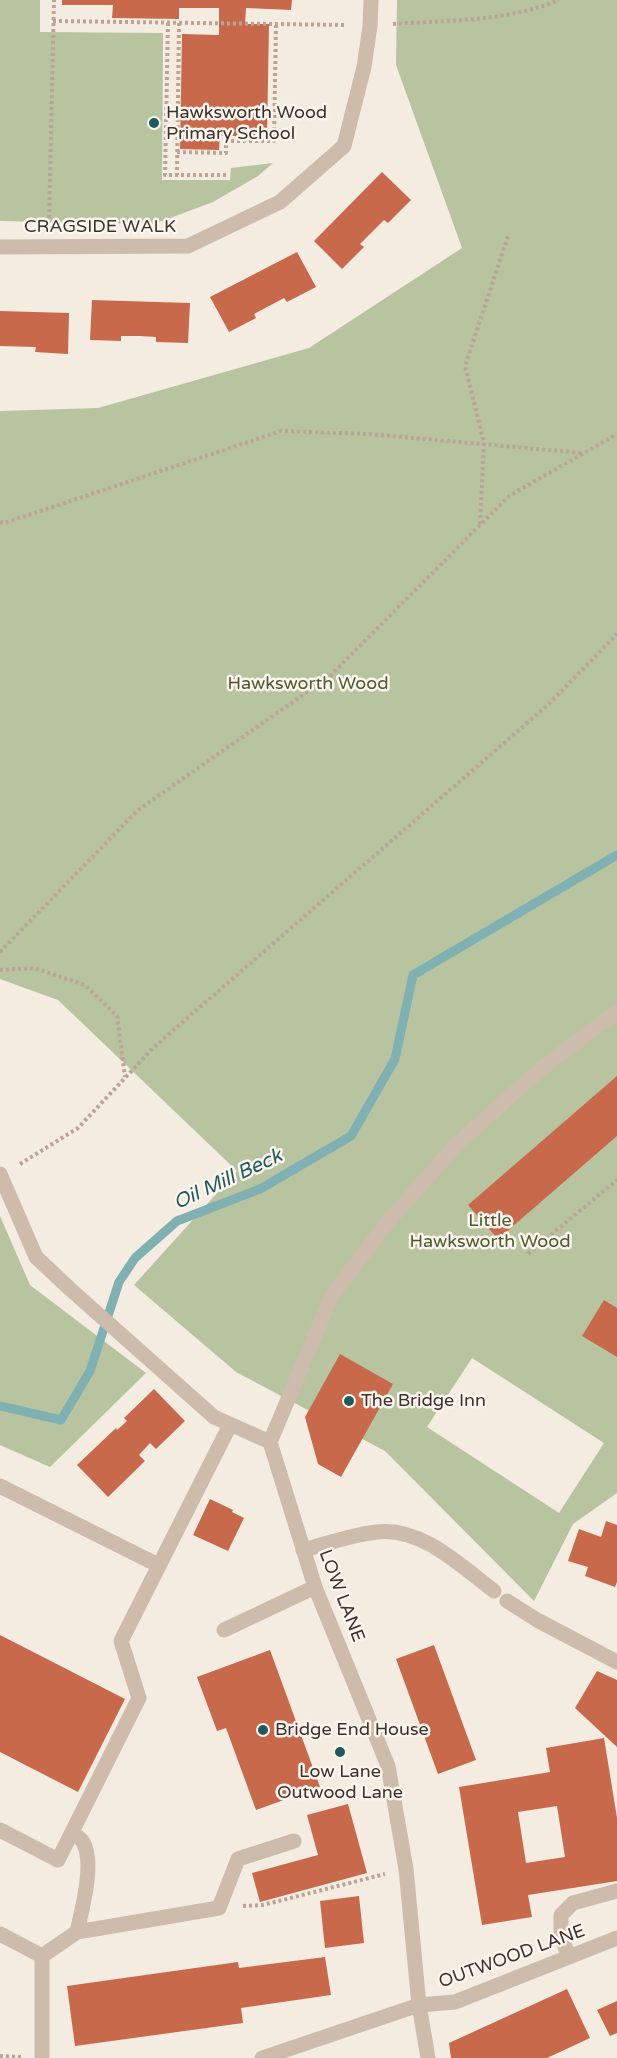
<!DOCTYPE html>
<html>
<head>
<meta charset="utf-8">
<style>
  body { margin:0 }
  canvas { display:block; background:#f4ebe1 }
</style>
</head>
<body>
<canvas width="617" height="2058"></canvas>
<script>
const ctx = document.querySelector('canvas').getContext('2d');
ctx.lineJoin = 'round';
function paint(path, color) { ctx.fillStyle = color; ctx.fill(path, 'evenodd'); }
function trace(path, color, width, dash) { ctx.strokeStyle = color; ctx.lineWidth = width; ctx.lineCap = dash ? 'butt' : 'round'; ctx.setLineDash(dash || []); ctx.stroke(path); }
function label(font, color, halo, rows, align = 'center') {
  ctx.font = font + ' "Varela Round",sans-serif'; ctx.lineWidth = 5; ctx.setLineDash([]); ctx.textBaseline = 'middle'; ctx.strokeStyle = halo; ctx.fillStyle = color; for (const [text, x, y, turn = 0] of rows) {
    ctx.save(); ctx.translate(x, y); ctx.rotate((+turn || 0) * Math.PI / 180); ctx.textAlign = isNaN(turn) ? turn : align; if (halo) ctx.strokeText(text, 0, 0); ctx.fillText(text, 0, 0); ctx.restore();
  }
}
paint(new Path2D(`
  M0,0H40V32L163,33L162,180H230L231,168L273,163L258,176L213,202L154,224L0,221Z
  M397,0H617V1493L573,1524L534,1601L385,1451L236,1372L134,1285L237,1171L58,1000L0,979V411L98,408L309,348L462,248L396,65ZM472,1358L604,1443L559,1513L427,1427Z
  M0,1216L30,1285L146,1373L50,1467L0,1445Z`), '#b8c4a0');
trace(new Path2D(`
  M0,1406L61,1420L90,1371L119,1282L135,1258L177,1221L260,1189L351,1136L395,1059L413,975L617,855`), '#7fb0b2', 9);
paint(new Path2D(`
  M62,0H292L291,10L246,8L245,24H269L267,136H220L219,150L180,149L182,34L219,35V8H179V19L112,18L113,5H62Z
  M382,172L411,200L388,223L384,220L360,244L364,247L342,269L314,241Z
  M297,252L316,287L287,302L284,298L254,314L256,318L229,332L210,297Z
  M92,300L190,303L188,343L156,342V337L140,336H121V341L90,340Z
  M0,311L69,313L68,354L35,352L36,347L0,346Z
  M617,1076V1136L498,1239L468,1205Z
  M604,1300L617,1308V1357L582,1336Z
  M340,1354L393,1384L341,1477L318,1464L305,1417Z
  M154,1389L185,1421L156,1449L150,1443L139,1455L145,1461L108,1497L77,1465L116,1428L117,1430L127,1421L124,1418Z
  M210,1499L233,1510L232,1512L244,1518L228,1551L193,1535Z
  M606,1521L617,1525V1582L615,1587L585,1576L588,1567L568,1561L579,1529L601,1537Z
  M0,1635L125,1699L78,1792L0,1752Z
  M434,1645L476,1760L438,1774L396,1659Z
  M270,1650L320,1787L256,1810L226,1728L217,1731L197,1677Z
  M597,1671L617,1680V1747L575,1708Z
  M604,1738L617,1818V1881L528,1895L532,1917L482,1925L459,1787L550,1772L546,1748ZM557,1806L565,1857L526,1863L518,1812Z
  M348,1804L367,1873L260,1902L252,1873L318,1855L307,1815Z
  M359,1896L364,1943L325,1948L320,1901Z
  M325,1957L331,1995L241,2008L243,2023L75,2046L67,1986L238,1962L239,1968Z
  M567,1989L590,2038L547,2058H451L449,2043Z
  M617,2001V2033L610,2036L597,2010Z`), '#c8694b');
trace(new Path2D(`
  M53,21L346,25
  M168,23L165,175H177
  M179,23L177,175H227
  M393,24C448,20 507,22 559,0
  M177,152L226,153V141H274L276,24
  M49,224L54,0
  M0,522L4,523L281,431L369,434L582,453
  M480,524L484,443L465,366L508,236
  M0,952L138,810L330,676L509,496L617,434
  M0,970L34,968L85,985L117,1016L125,1077
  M20,1164L78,1128L154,1047L549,704L617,634
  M528,1254L617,1180
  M243,1906L263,1905L385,1874
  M0,2056L21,2057`), '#b9a596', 4, [3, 3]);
trace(new Path2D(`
  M0,247L188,246L280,202L344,146L364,67L370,26L371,0
  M0,1174L36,1257L70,1289L214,1417L270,1442L315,1587L388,1766L406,1869L419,2005L428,2058
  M270,1442L332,1295L387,1223L457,1144L543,1067L617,1012
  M0,1486L158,1565
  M303,1550C326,1544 351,1535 376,1532C421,1526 461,1566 494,1591
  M507,1601L537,1620L617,1662
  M224,1630L315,1587
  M0,1830L58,1860L139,1698L121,1641L230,1425
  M72,1833C75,1835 81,1838 83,1842C95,1863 82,1909 77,1932
  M0,1934L42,1956V2058
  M42,1956L77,1932L219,1908L238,1859L294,1841
  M569,1957L561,1936V1915L573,1903L617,1891
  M262,2058L419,2005L455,2002L617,1938`), '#cdbbac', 15);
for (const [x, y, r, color] of [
  [154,123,6,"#1f5a5e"],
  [349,1401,6,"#1f5a5e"],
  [263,1730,6,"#1f5a5e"],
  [340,1752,6,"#1f5a5e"]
]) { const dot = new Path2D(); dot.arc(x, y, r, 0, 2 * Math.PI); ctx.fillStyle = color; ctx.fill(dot); trace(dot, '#fbf5ee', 2); }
label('18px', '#3b302b', '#fbf5ee', [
  ["Hawksworth Wood",166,113],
  ["Primary School",166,134],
  ["The Bridge Inn",361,1401],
  ["Bridge End House",275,1730],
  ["Low Lane",340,1772,"center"],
  ["Outwood Lane",340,1793,"center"]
], 'left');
label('18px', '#3b302b', '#fbf5ee', [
  ["CRAGSIDE WALK",100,227],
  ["LOW LANE",341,1596,69],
  ["OUTWOOD LANE",512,1957,-20]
]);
label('18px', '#4a5a2e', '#fbf5ee', [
  ["Hawksworth Wood",308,684],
  ["Little",490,1221],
  ["Hawksworth Wood",490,1242]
]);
label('italic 20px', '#1f5a5e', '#fbf5ee', [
  ["Oil Mill Beck",228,1180,-25]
]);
</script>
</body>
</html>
